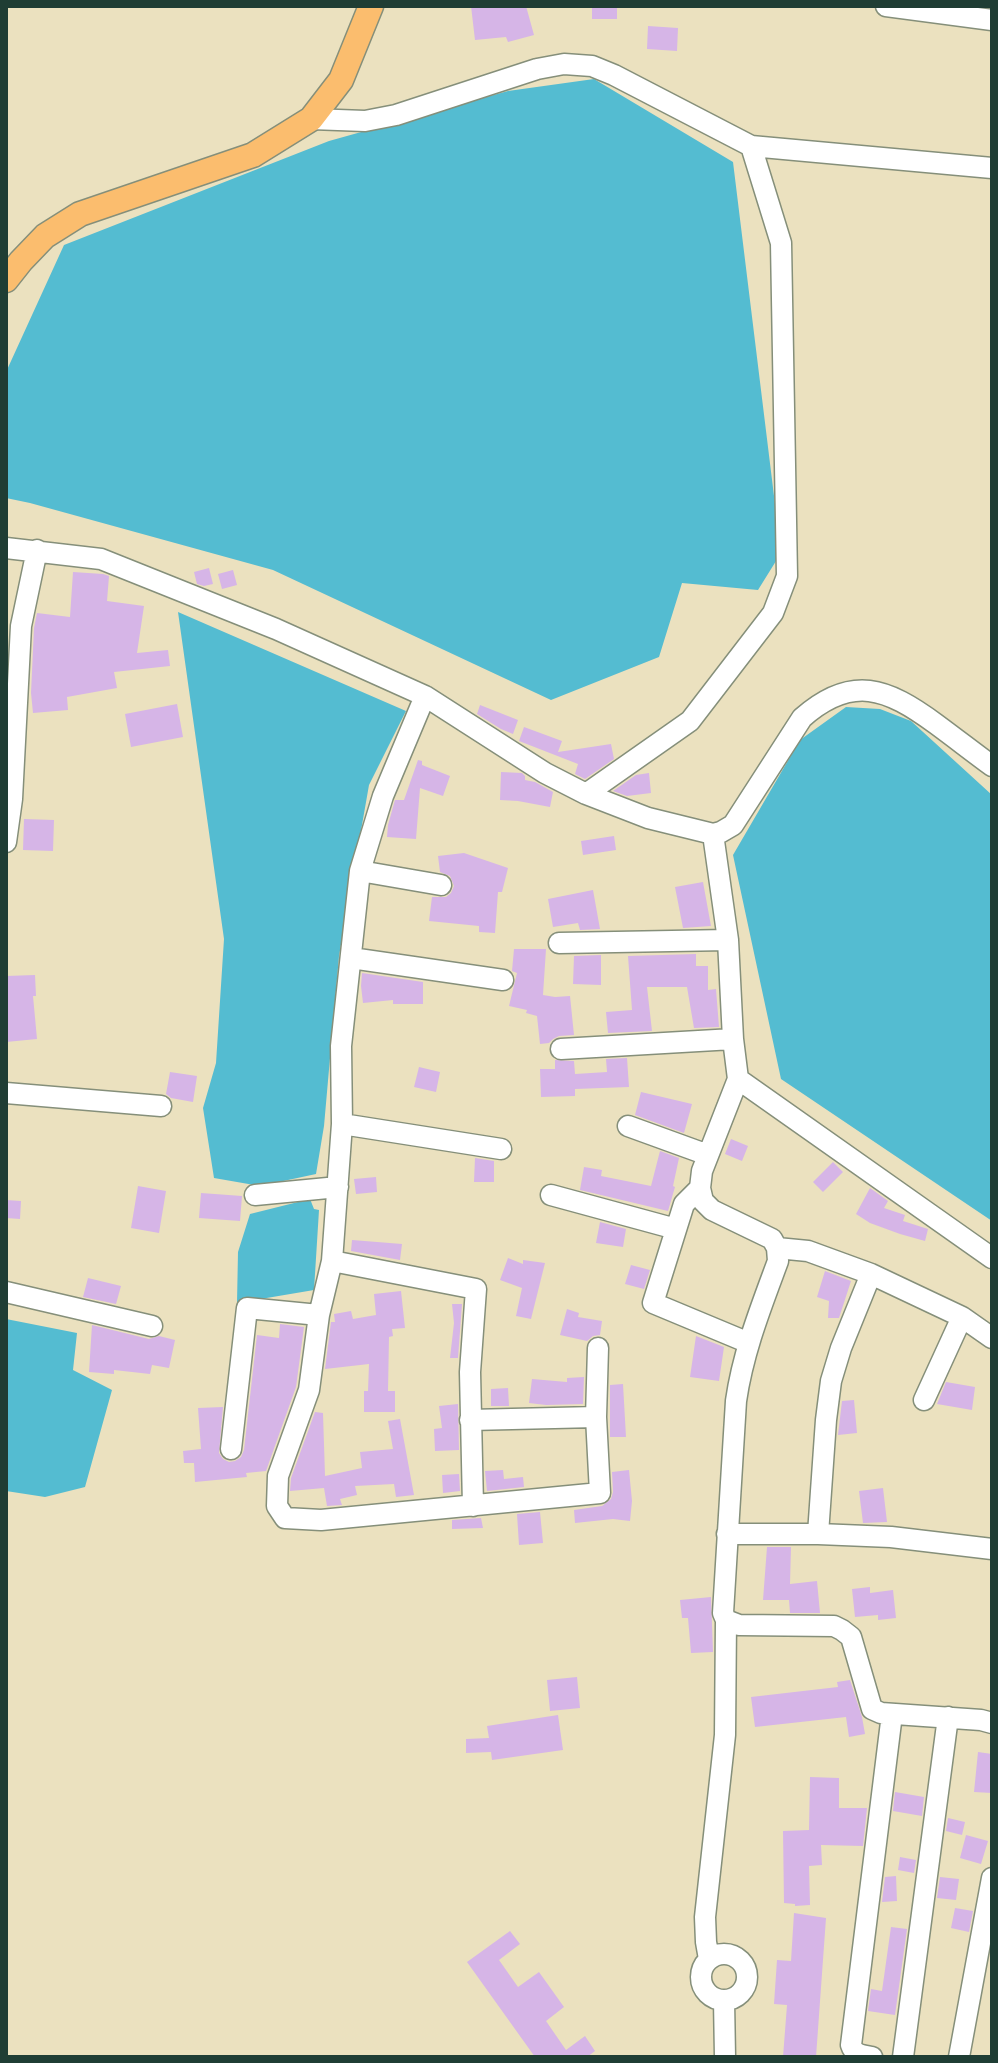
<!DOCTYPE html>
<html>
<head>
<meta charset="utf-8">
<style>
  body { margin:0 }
  #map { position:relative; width:998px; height:2063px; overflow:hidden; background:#ebe1bf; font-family:"Playpen Sans",sans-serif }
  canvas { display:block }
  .frame { position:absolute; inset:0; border:8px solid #1f3d34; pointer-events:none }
</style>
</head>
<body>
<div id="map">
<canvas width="998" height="2063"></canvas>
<div class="frame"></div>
</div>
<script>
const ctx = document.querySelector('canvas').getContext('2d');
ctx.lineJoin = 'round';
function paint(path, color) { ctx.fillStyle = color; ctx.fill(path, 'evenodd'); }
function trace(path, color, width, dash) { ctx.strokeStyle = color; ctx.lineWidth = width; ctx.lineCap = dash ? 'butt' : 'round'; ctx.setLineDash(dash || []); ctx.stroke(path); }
paint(new Path2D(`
  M594,79L733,162L781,553L758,590L682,583L659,657L551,700L273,570L30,503L6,498V372L64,245L329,141L508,91Z
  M178,612L406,711L369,785L339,956L324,1126L316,1174L260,1186L214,1178L203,1108L216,1063L224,939Z
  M846,707L880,709L911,721L992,795V1221L781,1079L733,855L800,740Z
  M310,1199L314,1209L319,1210L314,1290L237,1303L238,1252L250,1214Z
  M6,1319L77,1333L73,1370L112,1390L85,1487L45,1497L6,1491Z`), '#54bcd1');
paint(new Path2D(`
  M471,6H526L534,35L508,42L506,37L475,40Z
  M592,6H617V19H592Z
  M648,26L678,28L677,51L647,49Z
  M209,568L213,584L204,586L197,584L194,572Z
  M233,570L237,585L222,589L218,574Z
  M73,572L103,574L109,576L107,601L144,606L137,653L168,650L170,666L114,672L117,688L67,697L68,710L33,713L31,693L34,628L37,613L70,617Z
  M177,704L183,737L131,747L125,714Z
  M480,705L518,720L513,734L501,729L477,714Z
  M524,727L562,741L558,752L611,744L614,759L585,779L575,774L578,764L519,741Z
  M418,760L422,761V765L450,776L443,796L420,788L416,839L387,837L388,825L395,800H404Z
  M501,772L522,773L525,776V780L535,782L553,792L550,807L518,801L500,800Z
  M649,773L651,793L627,796L613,791L636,775Z
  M24,819L54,820L53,851L23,850Z
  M614,836L616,850L583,855L581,841Z
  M464,853L508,868L502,892H498L495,933L479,932V926L429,921L432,897H446L451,893L454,886L450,876L440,872L438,856Z
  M703,882L711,926L683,928L675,887Z
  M593,890L600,929L580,930L578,923L553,927L548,899Z
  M514,949H546L543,995L555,997L570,996L574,1035L559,1036L553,1039L549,1043L540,1044L537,1016L526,1013L527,1010L509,1006L517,973L512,971Z
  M696,954V966H708V990L716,989L719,1027L694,1028L687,987H647L652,1031L608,1033L606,1012L632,1010L628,956Z
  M601,955V985L573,984L574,956Z
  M362,973L423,982V1004H393V1000L363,1003L361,986Z
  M35,975L36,996H33L37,1039L6,1042V976Z
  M627,1058L629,1087L575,1089V1096L541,1097L540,1069H555V1060L574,1061L575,1074L607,1072L606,1059Z
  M419,1067L440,1072L436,1092L414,1087Z
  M170,1072L197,1076L193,1102L171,1098L166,1094Z
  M641,1092L692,1104L684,1133L635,1115Z
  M731,1139L748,1146L742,1161L725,1154Z
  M660,1151L679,1158L673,1186L675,1187L668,1211L580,1190L584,1167L602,1170L601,1176L651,1186Z
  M475,1158L494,1161V1182H474Z
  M833,1162L843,1172L823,1192L813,1182Z
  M376,1177L377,1192L356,1194L354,1179Z
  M138,1186L166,1191L159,1233L131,1228Z
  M870,1188L888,1201L884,1208L905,1215L903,1221L928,1229L925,1241L900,1234L870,1223L856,1214Z
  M201,1193L242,1196L240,1221L199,1218Z
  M6,1200L21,1201L20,1219L6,1218Z
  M600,1222L626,1229L623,1247L596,1243Z
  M352,1240L402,1244L400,1260L351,1251Z
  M508,1258L523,1264V1260L545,1263L531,1319L516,1316L522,1288L500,1280Z
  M631,1265L650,1270L644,1289L625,1284Z
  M825,1271L851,1281L839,1318H828L829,1301L817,1297Z
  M88,1278L121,1286L116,1304L83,1297Z
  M401,1291L405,1328L392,1329L393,1336L389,1337L388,1391H395V1412H364V1391H368L369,1364L325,1369L331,1322H335L334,1314L351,1311L353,1319L376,1315L374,1294Z
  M452,1304H462L458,1358H450L454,1323Z
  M567,1309L579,1313L578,1317L602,1321L600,1335L593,1336L587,1341L560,1335Z
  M280,1324L304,1327L296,1387L266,1471L246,1473L247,1477L195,1482L194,1463H184L183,1451L201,1449L198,1408L223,1407L219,1453L223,1459L229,1462L235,1461L241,1457L244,1450L257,1335L279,1338Z
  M92,1325L149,1339L159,1336L175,1340L169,1368L152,1365L150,1374L114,1370V1374L89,1372Z
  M696,1336L724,1347L719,1381L690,1377Z
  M584,1377L583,1404L546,1405L529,1403L532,1379L567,1382V1378Z
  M946,1382L975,1387L972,1410L937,1404Z
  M623,1384L626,1437H610V1385Z
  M508,1388L509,1406H491V1389Z
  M854,1400L857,1433L838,1435L842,1401Z
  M458,1404L459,1450L435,1451L434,1429L442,1428L439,1406Z
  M315,1412L323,1413L325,1476L362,1468L360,1452L393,1449L388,1421L400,1419L414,1495L396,1497L394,1484L355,1486L357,1495L340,1499L342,1505L327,1506L324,1488L290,1491L291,1478Z
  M503,1470L504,1479L523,1477L524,1487L487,1491L485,1471Z
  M629,1470L632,1501L630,1521L613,1519L575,1523L574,1510L602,1506L611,1499L613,1492L612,1472Z
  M459,1474L460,1491L443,1493L442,1475Z
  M883,1488L887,1522L863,1523L859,1491Z
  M540,1512L543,1543L519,1545L517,1514Z
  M481,1518L483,1528L452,1529V1520Z
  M767,1547H791L790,1584L817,1581L820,1613H790L789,1600H763Z
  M870,1587V1593L893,1590L896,1618L878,1620V1615L855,1617L852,1589Z
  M711,1597L713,1652L691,1653L688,1618H682L680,1600Z
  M577,1677L580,1708L550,1711L547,1680Z
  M850,1680L862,1717L865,1734L849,1737L846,1717L755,1727L751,1697L838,1687L837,1682Z
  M558,1715L563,1750L492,1760L491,1752L466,1753V1739L489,1738L487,1726Z
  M978,1752L992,1754V1793L974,1792Z
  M810,1777L839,1778V1808H867L863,1846L821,1845L822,1865L809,1866L810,1905L795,1906V1904L784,1903L783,1831L809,1830Z
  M895,1792L924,1797L922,1816L893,1811Z
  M948,1818L965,1822L962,1835L946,1831Z
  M966,1835L988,1841L981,1864L960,1858Z
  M900,1857L916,1860L914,1873L898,1870Z
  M896,1876L897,1901L882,1902L885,1877Z
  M940,1877L959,1879L956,1900L937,1898Z
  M955,1908L973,1911L969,1932L951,1928Z
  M794,1913L826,1918L816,2057H783L787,2005L774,2004L777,1960L791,1961Z
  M891,1927L907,1929L895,2015L868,2011L871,1989L882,1991Z
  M510,1931L520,1944L499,1960L518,1987L539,1972L564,2007L546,2021L566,2050L585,2036L595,2051L587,2057H535L467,1962Z`), '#d6b5e7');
const minor = new Path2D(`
  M886,6L992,20
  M311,119L365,121L396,115L537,69L564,64L592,66L614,75L751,146L992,168
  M6,548L101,559L276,629L425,696L545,773L586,794L648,818L713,834L721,832L733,825L802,718C852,674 887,688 936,724C955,738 973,752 992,766
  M425,696L383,796L360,871L341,1046L342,1124L332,1261L476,1289L470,1372L473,1506
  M586,794L690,721L773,613L787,576L781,243L751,146
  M713,834L728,940L733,1039L738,1079L702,1171L700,1188L703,1201L712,1210L772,1239L777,1248L778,1261C761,1307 743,1352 736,1401L723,1613L726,1620L739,1625L834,1626L842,1630L851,1637L872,1709L881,1713L981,1720L992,1723
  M6,842L12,799L21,626L37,550
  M360,871L441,885
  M559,943L728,940
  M351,958L503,980
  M561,1049L733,1039
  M738,1079L992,1258
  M6,1093L161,1106
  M342,1124L501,1149
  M628,1126L708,1155
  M700,1188L684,1204L653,1303L749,1343
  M255,1195L338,1187
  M551,1195L676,1229
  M777,1248L808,1251L871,1274L962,1317L992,1338
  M332,1261L319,1315L309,1390L278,1476L277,1506L285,1518L321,1520L600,1493L596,1417L598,1348
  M6,1292L152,1326
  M924,1400L962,1317
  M470,1420L596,1417
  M231,1449L247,1308L319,1315
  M727,1534H818L891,1537L992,1549
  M818,1534L826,1420L831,1381L841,1348L871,1274
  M701 1977a23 23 0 1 1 46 0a23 23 0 1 1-46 0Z
  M709,1959L706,1942L705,1917L725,1735L726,1620
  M724,2000L725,2057
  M872,2057C862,2055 854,2055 851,2045L892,1714
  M903,2057L948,1717
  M959,2057L992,1878`);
const major = new Path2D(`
  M6,280L21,261L45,236L80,214L253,155L311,119L341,80L371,6`);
trace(minor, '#858f7a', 23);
trace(major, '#858f7a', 27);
trace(minor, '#fff', 20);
trace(major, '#fbbd6e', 24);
</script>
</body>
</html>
